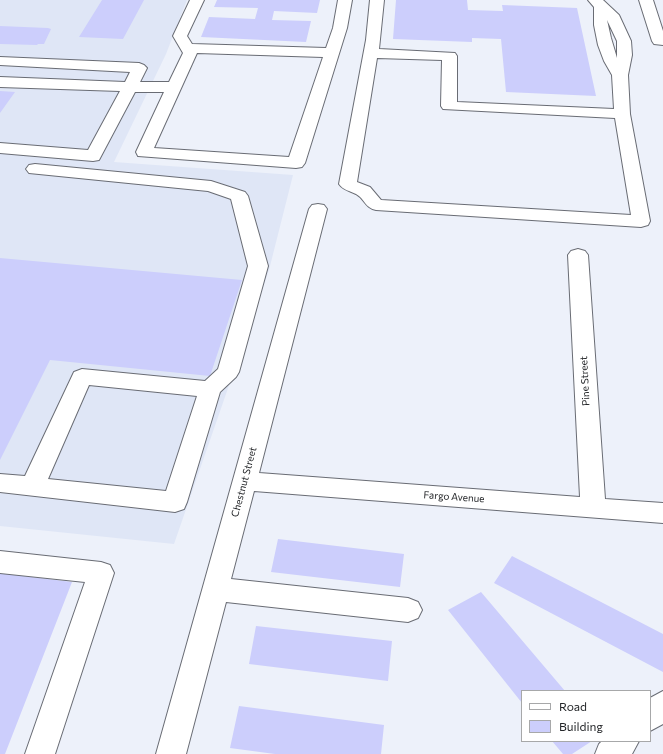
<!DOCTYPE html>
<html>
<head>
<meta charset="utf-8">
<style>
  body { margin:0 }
  #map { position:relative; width:663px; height:754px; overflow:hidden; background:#edf1fa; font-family:Commissioner,sans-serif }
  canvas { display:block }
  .legend { position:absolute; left:521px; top:690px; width:130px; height:52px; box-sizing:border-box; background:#fff; border:1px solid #a7a8a9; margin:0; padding:5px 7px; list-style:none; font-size:12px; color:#242629 }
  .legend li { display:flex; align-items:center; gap:8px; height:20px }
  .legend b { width:20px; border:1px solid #a7a8a9 }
</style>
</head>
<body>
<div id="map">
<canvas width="663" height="754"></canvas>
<ul class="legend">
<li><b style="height:5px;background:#fff"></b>Road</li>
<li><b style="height:11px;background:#cccefc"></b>Building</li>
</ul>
</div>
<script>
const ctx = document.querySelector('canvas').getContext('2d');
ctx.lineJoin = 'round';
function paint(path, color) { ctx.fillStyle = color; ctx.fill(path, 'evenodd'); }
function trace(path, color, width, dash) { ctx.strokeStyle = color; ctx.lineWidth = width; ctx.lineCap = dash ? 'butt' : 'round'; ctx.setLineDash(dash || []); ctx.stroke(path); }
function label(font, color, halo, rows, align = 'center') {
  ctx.font = font + ' Commissioner,sans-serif'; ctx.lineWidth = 3; ctx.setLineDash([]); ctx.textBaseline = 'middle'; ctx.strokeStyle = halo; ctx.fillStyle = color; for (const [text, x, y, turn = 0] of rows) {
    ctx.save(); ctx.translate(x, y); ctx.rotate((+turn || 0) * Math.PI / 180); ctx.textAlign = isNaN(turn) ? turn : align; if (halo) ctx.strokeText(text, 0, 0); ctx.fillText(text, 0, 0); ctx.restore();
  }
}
paint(new Path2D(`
  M0,0H187L166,54L114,162L293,175L269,270L174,544L0,526Z`), '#dfe6f6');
paint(new Path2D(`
  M102,0H144L123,39L79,37Z
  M217,0H320L317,13L274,11L272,20L311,21L306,42L201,37L209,17L255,19L258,8L214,7Z
  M396,0H467L468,10L503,11L502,5L577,8L596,96L506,92L501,39L472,38V42L393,39Z
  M0,26L48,28L51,29L44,44H38L37,45L0,44Z
  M0,91L15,92L0,113Z
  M0,258L242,280L210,376L50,360L0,460Z
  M278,539L404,554L400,587L271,572Z
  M512,556L663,634V672L494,583Z
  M0,573L72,582L5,754H0Z
  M481,592L565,691H522V703L448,610Z
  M256,626L392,641L388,681L249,664Z
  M239,706L384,725L381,754H275L230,748Z
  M552,741H592L572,754H563Z`), '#cccefc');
const minor = new Path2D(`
  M190,0H204L187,36L192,44L326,48L333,28L338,0H352L347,28L305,163L302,167L296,168L138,156L136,152L164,92H135L99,160L93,161L0,153V143L88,150L120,91L0,87V77L125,82L130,72L0,65V57L139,63L144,65L147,68L140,82H169L183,53L173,36ZM197,53L323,57L289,157L154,148Z
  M370,0H384L379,49L455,53L457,56V102L614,109L612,75L604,61L598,45L594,25V7L588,0H603L619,15L631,41L632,55L628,75L630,114L650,221L648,225L641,227L376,210C365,208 365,199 356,194C350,191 343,190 339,184L366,40ZM607,20L617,41V58L611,38ZM377,58L442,60L441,106L443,109L615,118L631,215L381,200L370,187L357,182Z
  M639,0H653L663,31V45L654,44L652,41Z
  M35,164L211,181L245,192L248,196L268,266L239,372L236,377L220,392L187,502L184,509L175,512L0,492V474L25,476L74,372L82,369L205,381L218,369L248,266L231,199L208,191L29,173L26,169L29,165ZM89,385L197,396L166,491L48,479Z
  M318,204L324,205L327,209L259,473L580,497L568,255L571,251L578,249L585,251L588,255L605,499L663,503V523L254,491L231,579L408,598L418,602L422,610L418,618L408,622L226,602L186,754H156L309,209L312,205Z
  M0,551L101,562L110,565L114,573L55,754H25L85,582L0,573Z
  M663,691V724L650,731V698Z
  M602,741H639L632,754H595L599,744Z`);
trace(minor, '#696c74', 2);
paint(minor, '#fff');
label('10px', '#242629', '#fff', [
  ["Pine Street",585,381,-93],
  ["Chestnut Street",244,482,-75],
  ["Fargo Avenue",454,497,4]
]);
</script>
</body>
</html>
